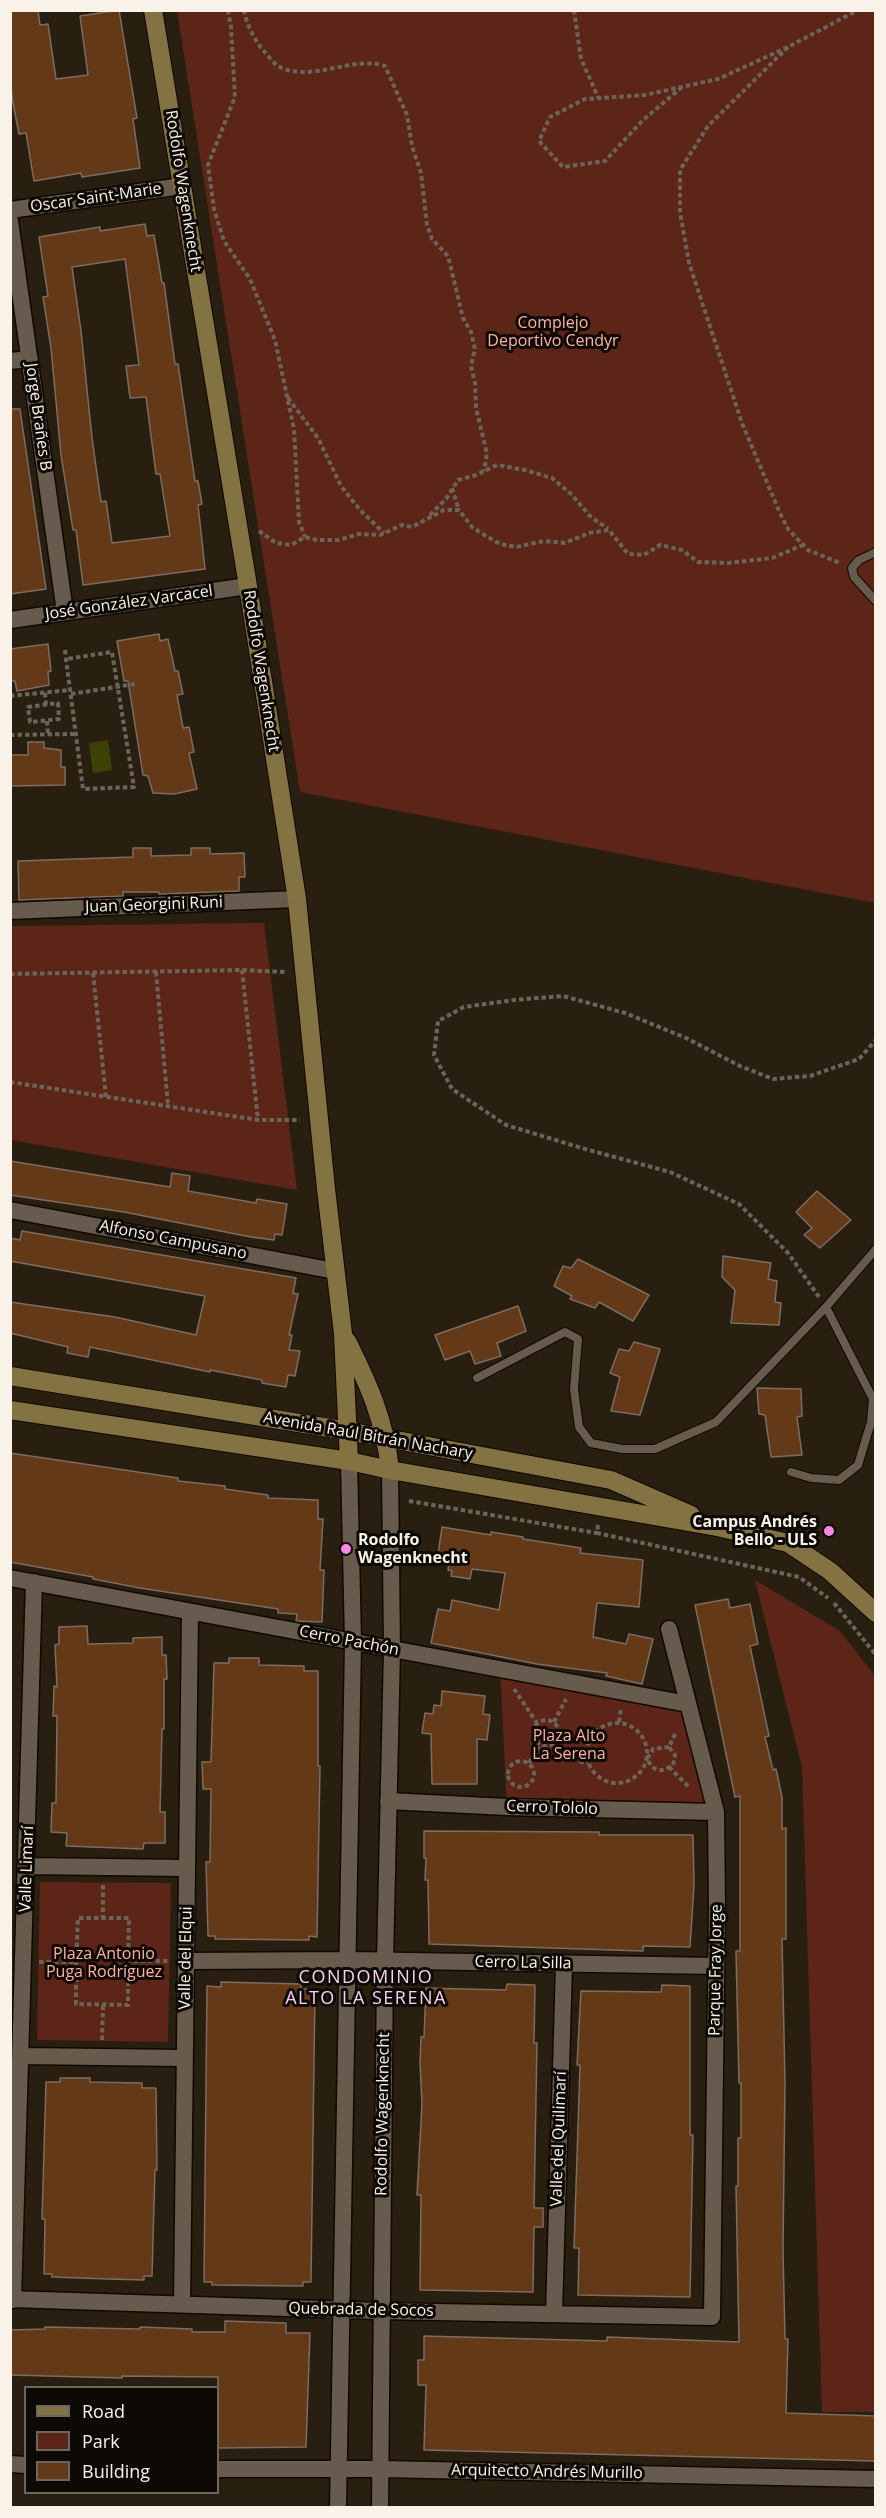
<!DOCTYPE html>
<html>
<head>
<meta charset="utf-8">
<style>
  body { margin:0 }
  #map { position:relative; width:886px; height:2518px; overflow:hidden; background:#281f11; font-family:"Open Sans",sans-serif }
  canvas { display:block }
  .frame { position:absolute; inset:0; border:12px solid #f8f2e9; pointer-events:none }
  .legend { position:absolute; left:24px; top:2386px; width:195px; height:108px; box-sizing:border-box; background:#0d0905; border:2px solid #6b6660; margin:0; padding:8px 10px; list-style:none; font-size:18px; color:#f8f2e9 }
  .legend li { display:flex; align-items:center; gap:12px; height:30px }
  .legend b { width:30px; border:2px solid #6b6660 }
</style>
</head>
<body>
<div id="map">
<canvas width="886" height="2518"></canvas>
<div class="frame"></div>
<ul class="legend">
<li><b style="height:8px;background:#847342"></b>Road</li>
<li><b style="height:16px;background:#5c2517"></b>Park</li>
<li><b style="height:16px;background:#643918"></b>Building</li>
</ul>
</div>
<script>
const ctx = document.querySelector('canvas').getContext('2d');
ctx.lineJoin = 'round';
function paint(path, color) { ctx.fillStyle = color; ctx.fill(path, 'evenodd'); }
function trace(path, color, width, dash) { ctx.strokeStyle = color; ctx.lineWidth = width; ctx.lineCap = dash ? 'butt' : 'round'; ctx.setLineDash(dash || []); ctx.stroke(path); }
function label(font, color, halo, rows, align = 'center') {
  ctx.font = font + ' "Open Sans",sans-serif'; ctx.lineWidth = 6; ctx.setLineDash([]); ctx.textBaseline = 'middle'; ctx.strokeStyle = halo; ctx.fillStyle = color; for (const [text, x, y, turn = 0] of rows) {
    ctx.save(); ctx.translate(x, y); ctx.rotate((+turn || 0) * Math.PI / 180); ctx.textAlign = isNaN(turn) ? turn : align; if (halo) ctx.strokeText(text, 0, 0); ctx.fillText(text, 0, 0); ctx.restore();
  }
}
paint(new Path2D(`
  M177,11H875V903L300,792Z
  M264,923L297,1190L11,1140V926Z
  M755,1580L840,1631L875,1676V2412H822L802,1767Z
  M500,1669L688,1704L716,1812L507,1807Z
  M40,1882L171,1883L168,2042L37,2040Z`), '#5c2517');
paint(new Path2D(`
  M108,740L112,770L93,773L89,743Z`), '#3b4107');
const building = new Path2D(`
  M10,10H38L40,25L48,24L56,79L88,75L80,16L119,10L137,118L133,119L140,168L82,177L81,173L34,181L26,133L19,134L13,103L10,80Z
  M145,224L147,236L154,235L162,283H164L175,364H178L195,481H198L202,504L198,505L205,569L83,585L76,530H73L61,455L51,348L43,297L48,296L39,237L100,227V231ZM125,259L139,365L126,366L130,398L146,397L156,474H160L170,536L112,543L106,501L101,502L92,438L81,331L72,267Z
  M10,409H20L46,589L10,594Z
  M159,634L160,641L168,639L175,671H178L183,694L177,695L183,728L189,727L194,752L189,753L197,789L174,794L153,793L148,776L143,775L128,681H124L117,641Z
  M48,644L51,671L48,672L49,685L17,691L15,681H10V649Z
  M28,742H44V748L61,750V767H65V785L10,786V755H28Z
  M133,848H151V856L191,855V848H210V854L244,853L245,877H239V891L159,894V892H123V896L19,900L18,861L133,857Z
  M10,1161L170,1187L172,1173L190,1176L188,1191L256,1203L257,1199L287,1204L282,1235L275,1234L274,1240L251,1237L124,1212L10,1195Z
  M817,1191L851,1220L820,1248L804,1235L812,1228L796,1212Z
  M22,1231L296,1278L293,1293L298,1294L289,1335H292L289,1350L300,1351L295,1376L288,1375L286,1387L262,1383V1380L210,1370V1372L90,1347L88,1357L67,1353L68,1347L10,1333V1302L115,1317L196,1335L205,1296L10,1261V1238L20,1240Z
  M723,1256L771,1263L768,1279L777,1281L775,1302L781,1303L779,1325L731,1323L735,1290L722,1277Z
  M578,1259L649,1295L633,1321L599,1302L595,1308L570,1299L572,1296L554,1286L563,1266L571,1268Z
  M518,1306L526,1331L497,1343L501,1356L475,1364L470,1351L445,1360L435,1335Z
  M634,1342L660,1349L640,1415L611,1411L620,1377L610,1373L619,1349L629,1351Z
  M757,1388L801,1389L802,1416L797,1417L802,1455L771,1457L765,1415L759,1414Z
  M10,1453L178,1478V1481L225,1486V1489L268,1495V1498L318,1500V1519H323L320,1570H324L322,1622L296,1621L297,1614L278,1613V1609L140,1588L93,1579V1577L10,1562Z
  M442,1527L491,1535V1532L523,1537V1539L581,1548L580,1553L643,1560L639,1607L597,1603L593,1637L626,1644L629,1634L653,1639L642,1684L606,1676L607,1673L537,1664L431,1643L438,1609L450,1611L452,1600L499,1610L505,1573L472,1569L470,1579L451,1576L452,1571L448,1570L449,1563L437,1561Z
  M728,1599L730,1608L750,1604L758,1644L750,1646L769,1736L765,1737L773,1770L776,1769L782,1797V1829L786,1828V1939H782L785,2082L783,2250L785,2339H788L786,2413L876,2416L875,2461L424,2450L426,2385H418V2360H424V2336L607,2341V2337L739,2342L736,2186H738V2138H741V2083H739L736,1951H740V1796L735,1797L695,1605Z
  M87,1626L88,1644L133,1643V1638L162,1637V1655H166L167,1679H164V1729H162L160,1812H165V1843H144L143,1849L66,1846L67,1833L51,1832L52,1803H56L57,1716H53L54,1686L57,1687L55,1645L59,1644V1627Z
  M229,1658H259V1665L304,1666V1671H318V1766H320L317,1937L309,1936V1940L215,1939V1936H208L206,1862H210L211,1789H203L202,1762H211L214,1663H229Z
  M442,1691L485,1696L483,1714L490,1715L487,1740L477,1739V1784H432L431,1734L422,1733L425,1713L433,1714L434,1705L441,1706Z
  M424,1831L599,1832V1835H693L694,1885L690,1947L643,1946V1951L429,1944L428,1880H425L426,1858H424Z
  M221,1982L301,1984V1989H315L311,2282H303V2286L212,2285V2282H204L207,1986L221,1987Z
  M507,1984L535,1985L534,2043H537L534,2208H543V2227H534L533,2292L420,2290L421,2195H417L422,2104L420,2062L421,2037H424L426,1988L506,1990Z
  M662,1985L690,1986V2135H693L690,2297L578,2295L579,2248H574L580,2065H577L581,1991L661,1992Z
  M60,2078H90V2082L142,2083V2088H156L157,2170H155L152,2276H144V2280L108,2279L52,2277V2274H44L45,2219H42L46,2082H60Z
  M225,2321L286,2323V2333H310L306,2447L218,2448V2377L122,2376V2378L10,2375V2330L45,2329V2327L140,2329V2327L192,2329V2332H225Z`);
paint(building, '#643918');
trace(building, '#7d6c61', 1.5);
const lane = new Path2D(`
  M876,552L859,560L852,568L854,577L876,601
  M826,1307L875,1403
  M477,1378L565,1332L578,1339L574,1389L579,1427L591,1443L622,1449H655L716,1422L826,1307L876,1249
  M791,1472L811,1478L839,1480L858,1465L871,1422L873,1398`);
const street = new Path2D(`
  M10,210L182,186
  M10,221L65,612
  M10,361L30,359
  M10,620L248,586
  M10,911L297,899
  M10,1210L335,1271
  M10,1578L688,1704
  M388,1801L507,1807L716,1812
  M27,1866L187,1868
  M186,1961L348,1960L716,1966
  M21,2056L184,2058
  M10,2299L380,2311L712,2317L717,1908L716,1812L669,1629
  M13,2300L34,1582
  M182,2304L190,1612
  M554,2314L564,1964
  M10,2464L26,2465
  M218,2469H380L876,2479
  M338,2508L353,1642L349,1461
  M380,2508L385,1962L392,1649L390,1470`);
const secondary = new Path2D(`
  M153,10L248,586L297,899L326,1189L343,1334L349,1461
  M347,1341C369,1385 385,1421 390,1470
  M10,1376L348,1431L611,1480L691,1515
  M10,1410L349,1461L390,1470L717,1527L788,1543L830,1571L876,1613`);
trace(lane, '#110801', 10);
trace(street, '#110801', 19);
trace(secondary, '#110801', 20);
trace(new Path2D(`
  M228,10L231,27L235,97L208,165L214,209L224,241L250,279L275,340L294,429L299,522L305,537
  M244,10C246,23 254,39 262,49C267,54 272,62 278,66C311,84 351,55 385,66L407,115L412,146L421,173L427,225L432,239L448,256L463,318L471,332L475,349L471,366L475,383L476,408L487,454L484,471
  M574,10L581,59L599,99
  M788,47L708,126L680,170V212L689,263L742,423L779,511L788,529L808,550L840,563
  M682,87L642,121L605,161L563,167L539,141L550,117L585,99L645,95L718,79L788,47L858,10
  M288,398L318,438L341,486L360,510L384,533
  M452,488L459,510
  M430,515L446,499L458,480L476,475L497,465L525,470L552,478L571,494L590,516L608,529
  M259,531L276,543L291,545L305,537L317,540H339L359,534L380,535L402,525L412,527L444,510H459L472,527L486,536L500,544L516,547L544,541L565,543L589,533L609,530L628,554L644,555L660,545L682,550L698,562L728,563L772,558L803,545
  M65,650L66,659L83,789L134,787L112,652L66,659
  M45,693L46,705
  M71,694L135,684
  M10,696L70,690
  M58,703L59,719L30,722L28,707Z
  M47,721L48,734
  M10,735L75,734
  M242,970L258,1120
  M156,972L168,1106
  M93,973L106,1097
  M10,974L242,970L285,972
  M10,1082L258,1120H300
  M819,1297L788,1253L739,1204L670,1172L585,1149L506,1125L452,1089L434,1055L438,1021L464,1007L514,1000L563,996L625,1013L686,1038L740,1066L773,1079L810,1076L859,1059L876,1040
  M409,1501L597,1533
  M598,1525L597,1533L799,1577L828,1598
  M834,1603L876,1655
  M514,1689L537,1723
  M533 1733a13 13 0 1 1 26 0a13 13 0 1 1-26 0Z
  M554,1722L566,1699
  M619,1722L621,1708
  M587 1753a30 30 0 1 1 60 0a30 30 0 1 1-60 0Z
  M557,1742C565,1751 574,1763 588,1763
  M669,1747L653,1749L647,1759C654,1772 661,1773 673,1765L675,1755L669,1747L676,1732
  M508 1774a13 13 0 1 1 26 0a13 13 0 1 1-26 0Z
  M529,1763L540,1745
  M669,1767L690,1788
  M103,1885V1918
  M39,1962H76V2004L128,2005V1961H168
  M76,1962L78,1918H129L128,1961
  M102,2040L103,2005`), '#6c6458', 4, [4.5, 3]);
trace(lane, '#665b4c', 8);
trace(street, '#665b4c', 16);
trace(secondary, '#847342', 18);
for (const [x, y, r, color] of [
  [829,1531,6,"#fb87e5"],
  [346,1549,6,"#fb87e5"]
]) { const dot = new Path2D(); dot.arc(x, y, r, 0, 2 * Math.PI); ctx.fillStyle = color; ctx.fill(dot); trace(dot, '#0d0905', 2); }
label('16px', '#f8f2e9', '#0d0905', [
  ["Rodolfo Wagenknecht",183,191,81],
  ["Oscar Saint-Marie",96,198,-8],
  ["Jorge Brañes B",38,417,82],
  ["José González Varcacel",129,603,-8],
  ["Rodolfo Wagenknecht",261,671,81],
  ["Juan Georgini Runi",154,905,-2],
  ["Alfonso Campusano",173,1240,11],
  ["Avenida Raúl Bitrán Nachary",368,1436,10],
  ["Cerro Pachón",349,1641,11],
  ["Cerro Tololo",552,1808,2],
  ["Valle Limarí",27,1869,-88],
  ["Valle del Elqui",186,1958,-89],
  ["Cerro La Silla",523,1963,1],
  ["Parque Fray Jorge",716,1970,-89],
  ["Rodolfo Wagenknecht",383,2114,-89],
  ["Valle del Quilimarí",559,2139,-88],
  ["Quebrada de Socos",361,2310,1],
  ["Arquitecto Andrés Murillo",547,2472,1]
]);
label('16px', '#ffb29f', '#0d0905', [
  ["Complejo",553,323],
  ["Deportivo Cendyr",553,341],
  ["Plaza Alto",569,1736],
  ["La Serena",569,1754],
  ["Plaza Antonio",104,1954],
  ["Puga Rodríguez",104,1972]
]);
label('bold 16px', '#f8f2e9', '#0d0905', [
  ["Campus Andrés",817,1522],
  ["Bello - ULS",817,1540],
  ["Rodolfo",358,1540,"left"],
  ["Wagenknecht",358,1558,"left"]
], 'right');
ctx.letterSpacing = '1.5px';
label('18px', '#f9d1ef', '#0d0905', [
  ["CONDOMINIO",366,1978],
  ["ALTO LA SERENA",366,1999]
]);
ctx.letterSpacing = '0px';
</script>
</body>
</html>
